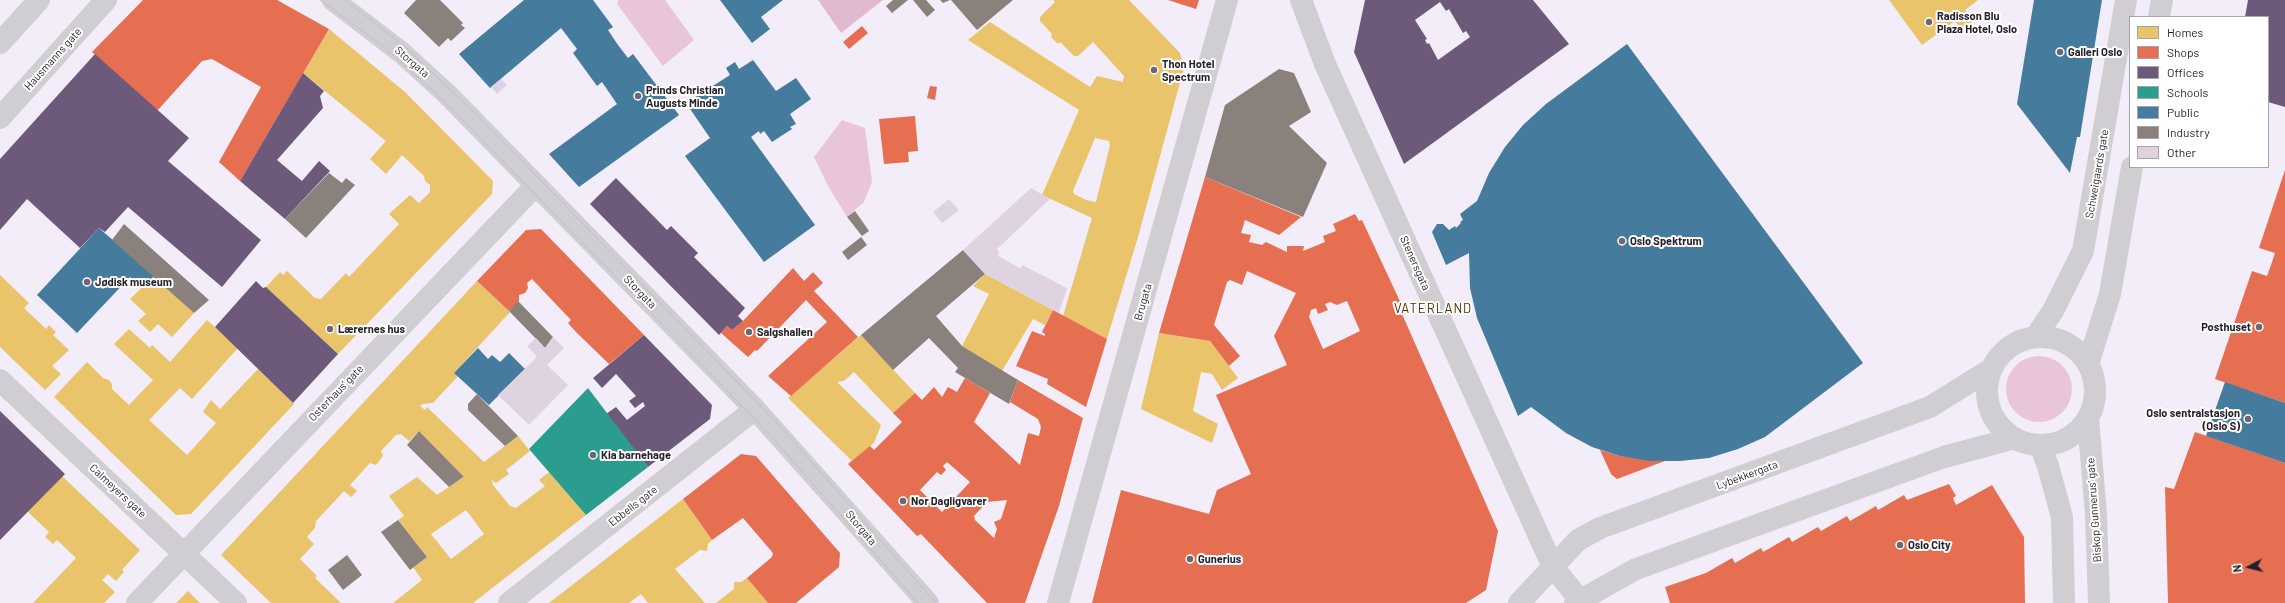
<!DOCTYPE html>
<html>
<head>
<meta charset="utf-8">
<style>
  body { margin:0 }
  #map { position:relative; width:2285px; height:603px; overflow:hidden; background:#f2edf8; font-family:Barlow,sans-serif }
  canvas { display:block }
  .legend { position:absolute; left:2129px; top:16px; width:140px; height:152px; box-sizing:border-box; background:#fff; border:1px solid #a7a5aa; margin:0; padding:5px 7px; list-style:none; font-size:12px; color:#241f2b }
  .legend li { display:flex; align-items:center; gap:8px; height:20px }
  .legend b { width:20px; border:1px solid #a7a5aa }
  .north { position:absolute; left:2229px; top:547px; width:40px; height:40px; -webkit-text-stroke:3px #fff; paint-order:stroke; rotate:263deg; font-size:11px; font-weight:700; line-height:16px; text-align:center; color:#241f2b }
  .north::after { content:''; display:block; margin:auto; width:14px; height:18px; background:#241f2b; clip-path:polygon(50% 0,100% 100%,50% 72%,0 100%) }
</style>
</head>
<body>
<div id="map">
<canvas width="2285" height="603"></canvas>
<ul class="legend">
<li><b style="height:11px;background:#e9c46a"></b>Homes</li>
<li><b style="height:11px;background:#e76f51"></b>Shops</li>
<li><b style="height:11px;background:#6d597a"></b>Offices</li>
<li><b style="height:11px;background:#2a9d8f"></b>Schools</li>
<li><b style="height:11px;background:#457b9d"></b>Public</li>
<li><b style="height:11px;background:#8a817c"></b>Industry</li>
<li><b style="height:11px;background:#dfd3e1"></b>Other</li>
</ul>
<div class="north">N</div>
</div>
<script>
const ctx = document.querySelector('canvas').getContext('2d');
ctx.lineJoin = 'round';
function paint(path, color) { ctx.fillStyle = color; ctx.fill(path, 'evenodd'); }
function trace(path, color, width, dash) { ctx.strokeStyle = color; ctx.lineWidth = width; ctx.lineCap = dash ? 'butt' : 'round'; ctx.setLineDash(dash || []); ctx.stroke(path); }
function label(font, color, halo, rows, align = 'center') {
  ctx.font = font + ' Barlow,sans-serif'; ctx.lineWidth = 4; ctx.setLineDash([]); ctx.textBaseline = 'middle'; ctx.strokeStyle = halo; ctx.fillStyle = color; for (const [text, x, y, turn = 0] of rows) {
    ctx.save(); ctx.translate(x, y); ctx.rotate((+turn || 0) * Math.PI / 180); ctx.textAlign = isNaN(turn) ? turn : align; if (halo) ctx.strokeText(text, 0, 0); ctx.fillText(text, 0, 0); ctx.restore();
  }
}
paint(new Path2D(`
  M618,0H665L694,40L663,66L617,4Z
  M842,120L865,128L872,182L864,202L847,217L828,186L814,157Z
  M2006 389a33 33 0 1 1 66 0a33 33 0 1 1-66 0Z`), '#e9c5da');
paint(new Path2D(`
  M818,0H883L841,33Z`), '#e1bad0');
paint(new Path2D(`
  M1053,0H1129L1180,53L1184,68L1138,237L1107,339L1063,316L1092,218L1042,195L1079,110L968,40L990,22L1090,87L1097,76L1123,82L1124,76L1093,42L1078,56H1074L1060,42L1058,44L1051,37L1052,34L1040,21V17L1055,2ZM1095,138L1109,141L1110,145L1096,202L1086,200L1074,194L1073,191Z
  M1889,0H1978L1965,10L1972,21L1971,27L1967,29L1960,28L1955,21L1922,45Z
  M329,29L405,92L493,181L492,194L338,354L266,287L280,272L283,275L287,271L315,298L321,299L346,273L349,277L399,224L389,214L410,195L419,203L430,192V185L425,181L424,176L402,155L386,174L370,159L386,141L303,73Z
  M985,274L1053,310L1045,325L1033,319L1002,371L962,346L989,294L973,286Z
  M0,275L29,303L24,308L46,329L49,325L56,332L53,335L69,350L52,366L61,374L45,390L0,347Z
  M154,276L194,313L172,337L158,324L150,332L138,321L146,314L130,299Z
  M477,281L510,312L454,373L458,376L433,403L422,404L420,406L425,410L427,407L484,462L518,436L530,451L506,470L509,474L496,483L492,480L493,485L510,506L516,508L545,486L539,480L549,472L586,515L473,603H393L422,580L413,567L427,557L398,520L404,516L389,496L417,477L437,495L464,477L419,431L409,441L401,434L396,435L381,451L383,456L376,465L370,463L350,485L357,491L351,497L344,491L316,521L315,528L307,537L314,544L300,559L317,576L315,578L341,603H271L221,555ZM466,510L484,534L451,559L431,534Z
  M207,320L238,348L192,399L180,388L149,420L187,455L216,423L203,412L211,400L220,409L258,369L294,404L191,514L176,515L54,397L87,362L103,378L109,380L112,384V389L129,405L153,380L114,344L129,329L150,348L152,345L170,362Z
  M1159,333L1210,341L1238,378L1222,390L1212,374L1201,372L1193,411L1218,424L1212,443L1141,409Z
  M861,335L915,393L893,413L854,372L844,381L837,382L881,425L874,443L852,461L788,398Z
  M62,476L140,550L122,570L124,572L116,581L108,574L102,580L115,592L104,603H33L76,558L57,540L53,544L45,537L49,532L27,511Z
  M683,499L712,540L708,544L707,551L700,550L675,569L705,603H648L641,594L629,603H549Z
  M747,578L768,603H716L734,589V582H741Z
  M188,591L200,603H176Z`), '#e9c46a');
paint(new Path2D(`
  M143,0H277L329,29L240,181L219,162L261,87L212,59L202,61L157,111L92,52Z
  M1168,0H1199L1196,9Z
  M862,26L868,33L849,49L843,42Z
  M930,86L937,87L935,100L927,98Z
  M915,116L918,151L908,152L909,162L884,164L879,119Z
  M2285,170V403L2215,379L2252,271L2267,276L2271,265L2275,253L2259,248Z
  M1205,177L1301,217L1279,235L1245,220L1241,233L1251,235L1249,242L1262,245L1266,242L1287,252V246H1304L1303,251L1325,242L1323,236L1336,231L1333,224L1355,214L1359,221L1362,220L1405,312L1402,314L1498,531L1486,590L1466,603H1092L1121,490L1209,514L1217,490L1251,474L1216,395L1287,365L1274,336L1296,293L1247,271L1242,285L1230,280L1227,282L1214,325L1240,356L1229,366L1210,341L1159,333ZM1347,301L1360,331L1323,349L1309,317L1311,310L1316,308L1318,314L1328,310L1325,304L1330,302L1337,305Z
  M541,229L644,335L609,364L576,332L568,323L571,320L532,279L527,283L528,288L525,293L519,295V301L509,311L477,281L526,230Z
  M793,268L804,281L813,272L823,283L814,291L858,337L791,396L768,376L827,322L806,300L757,351L755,350L748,357L721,333L727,326L732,330L743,321Z
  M1053,310L1107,339L1086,407L1047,384L1048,379L1016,366L1032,331L1045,336V334L1042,332Z
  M965,378L990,393L974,422L1020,465L1028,433L1039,436L1041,427L1038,419L1010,402L1018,380L1083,418L1059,506L1025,603H987L921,534L917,536L848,464L870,446L874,450L902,422L893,413L915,393L922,400L934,387L942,397L948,387L957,392ZM947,462L970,482L942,512L920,490L937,472L941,475L946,470L943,466ZM1007,500L1001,519L994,522L997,529L994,538L975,520L974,516L987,502Z
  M2195,432L2285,463V603H2168L2165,487L2174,489Z
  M1600,450L1620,456L1665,461L1617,479L1611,474Z
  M741,454L756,456L840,553L839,567L796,603H768L747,578L772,557L773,553L743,518L712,540L683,499Z
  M1949,484L1956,496L1953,498L1956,505L1992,485L2024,537L2025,603H1670L1665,587L1706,573L1732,558L1735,563L1761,548L1763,552L1789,537L1792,542L1818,527L1821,531L1847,516L1850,521L1876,506L1878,510L1904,495L1907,500Z`), '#e76f51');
paint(new Path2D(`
  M1365,0H1533L1569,44L1404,164L1354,52ZM1440,2L1446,11L1449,9L1463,33L1466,31L1470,37L1438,60L1429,43L1427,44L1425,40L1427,39L1415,20Z
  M2248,0H2285V107L2268,102V17H2245Z
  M95,54L189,138L168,161L261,240L222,287L128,207L105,232L99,228L80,248L27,199L0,230V159Z
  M303,73L324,91L320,96L323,108L277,160L302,181L319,161L330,171L285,219L240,181Z
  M616,178L667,230L671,226L698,253L694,257L745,308L738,316L743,321L732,330L727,326L719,335L590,204Z
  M256,281L263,288L266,287L338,354L293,403L215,327Z
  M644,335L712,405L710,419L648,467L606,414L616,407L627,420L645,406L643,402L635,408L629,401L636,396L616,374L602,388L593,378Z
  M0,411L65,474L0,540Z`), '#6d597a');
paint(new Path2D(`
  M588,388L648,467L586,515L529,449Z`), '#2a9d8f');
paint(new Path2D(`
  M524,0H593L613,27L608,30L618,45L628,58L633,54L679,115L579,187L549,154L617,104L602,82L597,86L573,53L577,49L561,28L490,88L459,54Z
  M720,0H783L761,17L770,29L752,43Z
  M2034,0H2102L2080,137H2077L2070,173L2017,104Z
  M1627,44L1863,363L1765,437L1738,449L1709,458L1680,461H1650L1620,456L1592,447L1566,433L1531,407L1518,416L1477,318L1470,288L1469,253L1446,265L1432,232L1437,224H1443L1449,230L1455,226L1456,228L1461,223L1460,222L1463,220L1460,214L1477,201L1489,173L1505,147L1523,125L1546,104Z
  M753,60L776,91L796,78L811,99L790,114L796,124L790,127L792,129L772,142L764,131L760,134L759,131L751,137L815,225L764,262L685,156L710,138L686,103L730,75L726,68L735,62L739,69Z
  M99,228L154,276L142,287L130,277L77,333L37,295Z
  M478,348L488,359L492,355L500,362L509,353L525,369L489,405L454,373Z
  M2225,382L2285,403V463L2206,436Z`), '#457b9d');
paint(new Path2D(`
  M416,0H440L463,23L461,25L465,28L451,41L448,38L439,47L404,13Z
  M893,0H908L892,13L886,6Z
  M913,0H926L935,10L927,17Z
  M940,0H950L943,3Z
  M951,0H1013L977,30Z
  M1279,69L1294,73L1311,112L1289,126L1327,163L1303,217L1205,177L1225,105Z
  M329,173L342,183L346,178L355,185L306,238L285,219Z
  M855,211L869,231L862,236L847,217Z
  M124,224L209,300L194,313L112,240Z
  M861,237L867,245L848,260L842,252Z
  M963,250L985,274L936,316L962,346L1018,380L1009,404L955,372L958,368L929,338L893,370L861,335Z
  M518,301L553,337L545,348L509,311Z
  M477,394L518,436L505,446L468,410V404Z
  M419,431L464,477L462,478L449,487L407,445Z
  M398,520L427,557L410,570L381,532Z
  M347,555L362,575L343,590L328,570Z`), '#8a817c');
paint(new Path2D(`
  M501,79L507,85L497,94L491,87Z
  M1031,188L1050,199L997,249L999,252L998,256L1020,268L1022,265L1067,288L1059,313L985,274L963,250Z
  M949,199L959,210L942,223L933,212Z
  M553,337L564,348L547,365L568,385L529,425L498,395L537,357L527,346L536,338L545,348Z`), '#dfd3e1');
trace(new Path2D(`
  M333,0L402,53L448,95L755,409L928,603
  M0,380L236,603
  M2088,418L2096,515L2099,603
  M2040,445L2048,466L2062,517L2064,603
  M137,603L536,185
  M509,603L755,409
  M1058,603L1227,0`), '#d0ced2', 22);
trace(new Path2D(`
  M1301,0L1325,64L1553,567
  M0,43L39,0
  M0,118L106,0`), '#d0ced2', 22);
trace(new Path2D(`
  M2159,17L2162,0
  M2036,336L2053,311L2083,251L2126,0
  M1987 391a54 54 0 1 1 108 0a54 54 0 1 1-108 0Z
  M2088,364L2110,294L2132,167
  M1553,567L1580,600
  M1519,603L1578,540L1600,528L1930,407L1991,369
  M1575,603L1636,569L1944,457L2015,438`), '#d0ced2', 22);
trace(new Path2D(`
  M320,0L383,46L443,100L769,434L918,603
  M345,0L404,46L472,110L778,424L936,603`), '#c1bfc2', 1);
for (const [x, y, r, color] of [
  [1929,22,4,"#6c6773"],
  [2060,52,4,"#6c6773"],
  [1154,70,4,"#6c6773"],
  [638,96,4,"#6c6773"],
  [1622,241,4,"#6c6773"],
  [87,282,4,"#6c6773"],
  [2259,327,4,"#6c6773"],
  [330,329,4,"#6c6773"],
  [749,332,4,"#6c6773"],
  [2248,419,4,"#6c6773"],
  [593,455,4,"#6c6773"],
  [903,501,4,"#6c6773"],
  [1900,545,4,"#6c6773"],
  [1190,559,4,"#6c6773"]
]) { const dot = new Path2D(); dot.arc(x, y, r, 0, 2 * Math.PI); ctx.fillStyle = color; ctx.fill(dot); trace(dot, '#fff', 1.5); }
label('bold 11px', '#241f2b', '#fff', [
  ["Radisson Blu",1937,16],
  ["Plaza Hotel, Oslo",1937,29],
  ["Galleri Oslo",2068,52],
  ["Thon Hotel",1162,64],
  ["Spectrum",1162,77],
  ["Prinds Christian",646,90],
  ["Augusts Minde",646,103],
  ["Oslo Spektrum",1630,241],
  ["Jødisk museum",95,282],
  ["Posthuset",2251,327,"right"],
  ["Lærernes hus",338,329],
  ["Salgshallen",757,332],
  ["Oslo sentralstasjon",2240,413,"right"],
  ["(Oslo S)",2240,426,"right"],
  ["Kia barnehage",601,455],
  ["Nor Dagligvarer",911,501],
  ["Oslo City",1908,545],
  ["Gunerius",1198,559]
], 'left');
label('11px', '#241f2b', '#fff', [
  ["Hausmanns gate",53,59,-48],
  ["Storgata",412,62,41],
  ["Schweigaards gate",2097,174,-80],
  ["Stenersgata",1415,263,66],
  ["Storgata",640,292,46],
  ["Brugata",1143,302,-74],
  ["Osterhaus’ gate",336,393,-46],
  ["Lybekkergata",1747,475,-20],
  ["Calmeyers gate",118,491,43],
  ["Ebbells gate",633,506,-38],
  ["Biskop Gunnerus’ gate",2094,510,-94],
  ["Storgata",861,528,50]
]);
ctx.letterSpacing = '1px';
label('13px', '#562c01', '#fff', [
  ["VATERLAND",1433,309]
]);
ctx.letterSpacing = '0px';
</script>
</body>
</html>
